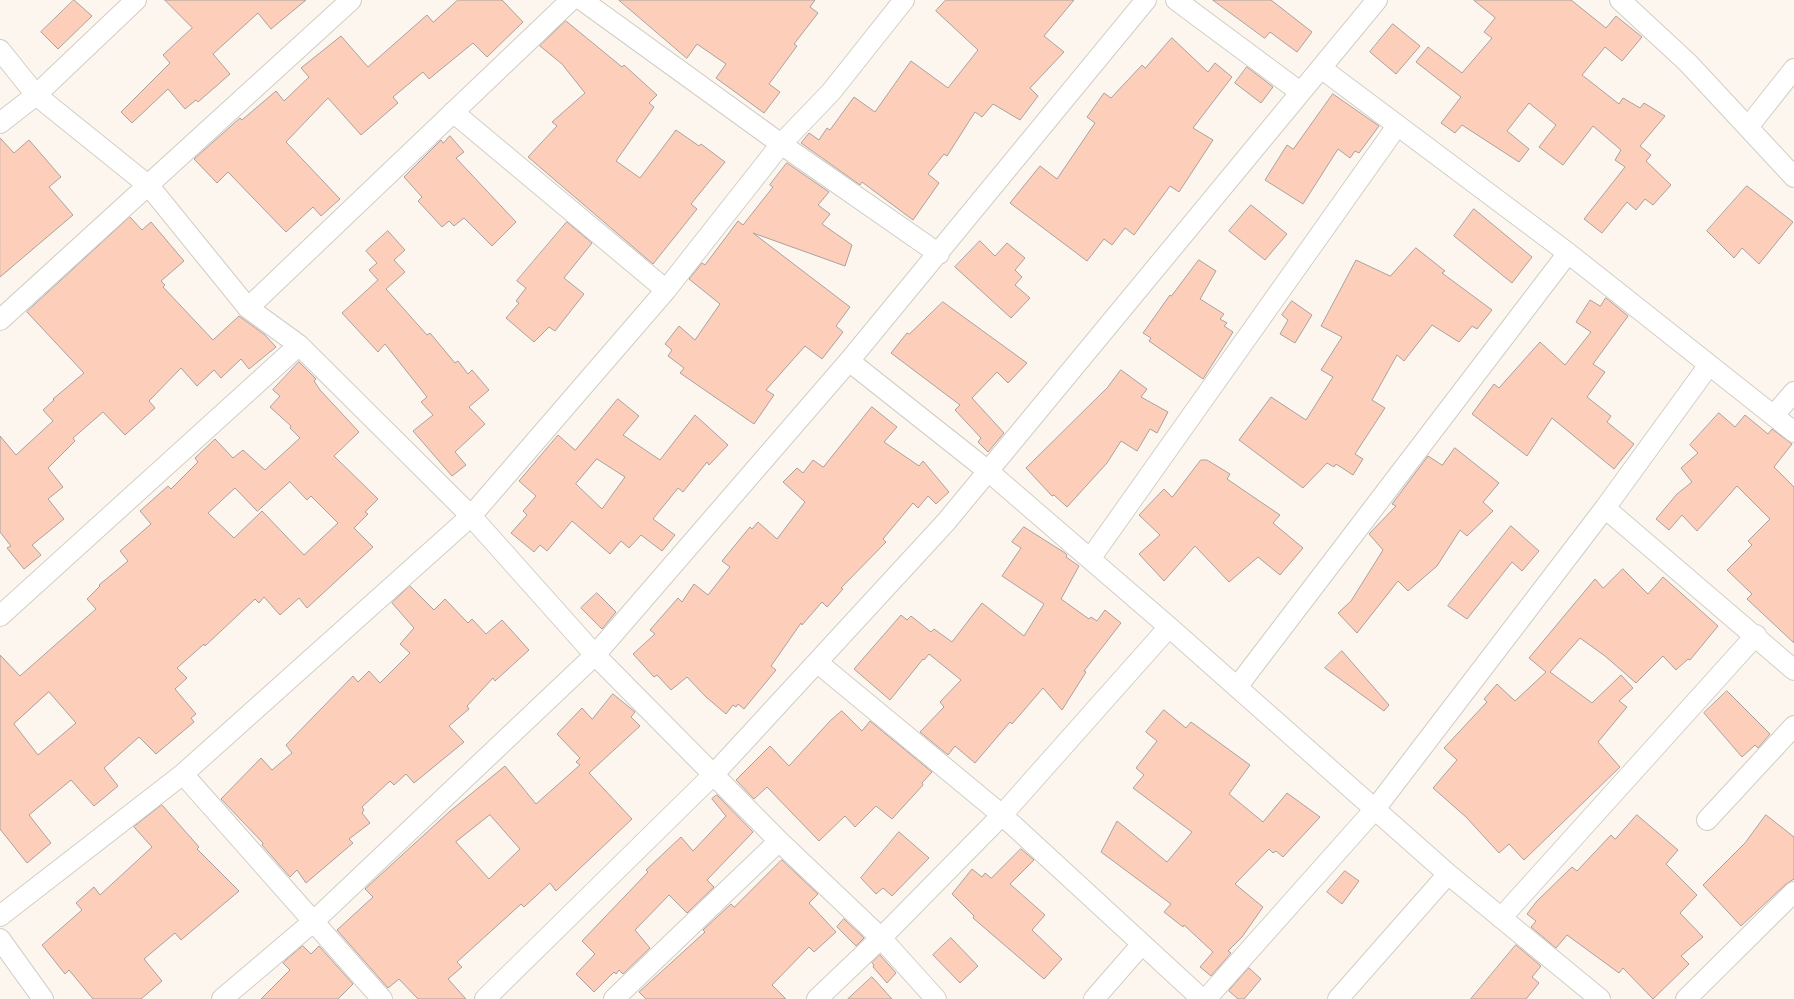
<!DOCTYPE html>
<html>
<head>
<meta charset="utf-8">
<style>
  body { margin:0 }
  canvas { display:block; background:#fcf6ef }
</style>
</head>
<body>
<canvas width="1794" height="999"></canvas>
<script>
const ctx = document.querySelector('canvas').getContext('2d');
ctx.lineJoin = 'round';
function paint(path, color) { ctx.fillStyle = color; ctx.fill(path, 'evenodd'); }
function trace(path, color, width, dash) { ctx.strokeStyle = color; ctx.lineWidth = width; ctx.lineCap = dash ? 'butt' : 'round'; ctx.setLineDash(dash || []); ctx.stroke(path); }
const building = new Path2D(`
  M74,0L92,16L58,49L41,32Z
  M165,0H306L271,29L258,13L213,54L230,74L198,102L196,100L185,109L168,89L132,123L121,112L170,63L163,55L192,28Z
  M458,0H502L523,22L487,57L473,43L429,79L423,72L393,97L398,103L361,135L328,98L286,142L340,199L321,216L313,207L286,232L228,172L217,183L194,159L240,118L242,120L276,91L284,101L309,77L301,68L341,36L368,67L427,15L433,22Z
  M619,0H815L810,7L818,13L794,44L797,46L769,84L780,92L764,113L716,78L726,64L697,44L687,58Z
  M946,0H1074L1044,36L1064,52L1030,88L1038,96L1020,120L993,104L982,117L975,112L947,156L944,154L928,174L939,183L913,220L862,182L860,185L801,143L809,133L819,140L827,128L830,130L854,97L875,112L911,61L948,88L978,50L936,11Z
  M1213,0H1271L1312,32L1297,52L1270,32L1265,38Z
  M1474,0H1571L1606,28L1616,16L1642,37L1622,61L1605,47L1582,75L1619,104L1623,98L1640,108L1644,103L1665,116L1640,146L1651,155L1646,161L1671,185L1653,205L1645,199L1636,210L1627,202L1602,233L1584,219L1625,167L1615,160L1621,150L1593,126L1563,165L1539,147L1556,125L1529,103L1507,131L1529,149L1519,162L1462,125L1455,133L1441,123L1461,97L1416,62L1428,47L1462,73L1492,38L1484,32L1495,18Z
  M566,21L622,67L624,65L657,95L649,103L654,107L616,161L640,178L676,130L699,146L701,144L725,162L691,204L697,209L653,264L528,157L557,126L552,122L585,93L562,64L540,46Z
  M1393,24L1420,46L1396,74L1370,52Z
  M1172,38L1208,72L1215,63L1232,77L1193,128L1213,140L1179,192L1170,186L1134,235L1125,228L1112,245L1104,239L1087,261L1010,203L1040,166L1057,179L1095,123L1087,117L1104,93L1111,98L1142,65L1145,68Z
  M1247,67L1273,87L1261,103L1235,83Z
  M1333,94L1379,126L1359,153L1355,151L1350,158L1338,149L1303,204L1265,180L1287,145L1293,149Z
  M450,136L464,152L456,158L516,222L492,246L464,218L454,226L449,221L442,227L418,201L422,197L404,177L441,140L443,143Z
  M0,138L14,153L29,140L61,177L49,187L73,215L0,277Z
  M787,163L829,192L818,205L830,214L822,224L852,245L845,266L753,233L850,307L836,326L843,332L822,359L805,346L766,390L774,395L754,424L680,373L684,368L668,356L672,350L665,344L679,326L695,340L720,304L689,279L702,263L705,265L738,221L743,225L773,187L770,185Z
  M1747,186L1793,222L1759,264L1742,248L1734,258L1707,231Z
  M1251,205L1287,234L1265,260L1229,231Z
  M1474,209L1532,257L1512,283L1454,236Z
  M130,217L142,230L151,222L184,261L161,281L165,285L163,287L213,340L239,316L265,335L276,347L249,369L241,359L221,378L214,370L197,386L181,368L149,401L155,408L125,435L103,412L73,438L75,441L48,468L63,487L48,499L64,519L32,545L41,555L24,569L7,548L11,546L0,532V436L16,455L53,421L43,410L54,400L53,399L84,373L27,312Z
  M567,222L592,243L564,278L584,294L555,331L549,327L534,342L506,318L519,303L516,301L526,288L517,281Z
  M388,231L405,250L394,260L405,272L386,289L427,335L430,333L455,363L458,361L468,374L472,370L489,390L469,407L485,424L455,452L466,465L452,476L413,431L433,415L421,402L427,397L385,344L378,352L342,313L378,280L369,270L377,263L366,251Z
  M980,241L995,256L1007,243L1025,258L1015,270L1022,277L1015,285L1030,298L1011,318L955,267Z
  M1416,248L1445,271L1442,273L1492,310L1477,329L1472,326L1459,342L1432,325L1404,361L1397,355L1372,400L1385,408L1355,454L1363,459L1353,475L1336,464L1334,467L1327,463L1303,488L1239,440L1271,397L1306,420L1333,377L1321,370L1342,337L1321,326L1356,260L1390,276Z
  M1199,260L1216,271L1200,299L1224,314L1220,319L1227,323L1224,326L1233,332L1203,379L1149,341L1151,338L1143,333L1170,295L1171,296Z
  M1606,298L1628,316L1593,364L1605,372L1587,397L1611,416L1607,422L1634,444L1614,469L1552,418L1527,456L1472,414L1494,384L1499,388L1540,342L1565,365L1591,332L1576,322L1590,300L1600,306Z
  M1292,301L1312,315L1295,343L1280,334L1288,320L1282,315Z
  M943,302L1027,363L1008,383L997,372L972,398L1004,433L988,452L978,442L981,438L955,410L960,405L891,353L907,333L909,334Z
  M299,362L316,379L314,381L320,390L359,432L334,456L378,499L365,512L368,514L354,528L373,547L307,608L299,598L280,615L264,597L259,603L255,599L205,646L204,644L177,668L187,678L175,689L196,714L191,718L194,722L156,754L139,737L104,768L118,786L94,806L71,780L29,815L51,843L27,863L0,829V655L20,676L96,609L87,599L100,586L99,585L128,561L120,551L151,524L140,511L168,486L171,489L198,462L195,458L215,439L233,458L243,450L265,470L300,438L290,428L291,426L270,407L280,396L273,390ZM290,482L307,500L311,496L338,523L304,555L262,511L234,538L208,513L235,488L257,511ZM49,692L76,723L38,755L14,724Z
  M1121,370L1147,389L1141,397L1168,412L1157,433L1150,429L1137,451L1121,441L1107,463L1067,507L1054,495L1052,496L1026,468L1107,388Z
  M618,399L639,416L623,435L660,460L695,415L728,445L709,465L707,462L683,492L678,488L653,519L675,535L662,551L641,535L629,548L621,541L610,554L572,521L547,551L540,545L534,552L511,533L527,515L523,511L536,496L519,481L558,435L575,450ZM597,459L625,477L602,509L576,484Z
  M872,407L897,427L884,442L919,466L923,461L949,492L936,504L928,496L918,508L913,503L883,539L886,542L841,588L843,589L827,607L822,602L802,625L801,623L771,666L776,670L744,709L738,704L736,707L733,705L726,714L706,697L687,677L671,690L657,675L654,677L633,654L655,634L650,630L678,598L682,602L694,584L708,595L730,567L722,561L750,527L752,529L758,522L777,539L805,502L783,482L797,468L803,473L813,460L823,467Z
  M1719,413L1735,427L1745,415L1768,434L1772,429L1792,444L1774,467L1794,487V643L1747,599L1752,594L1727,570L1752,545L1748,541L1770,519L1737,486L1697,531L1682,515L1669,530L1656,519L1677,494L1692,482L1681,468L1698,453L1690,445Z
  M1455,448L1499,483L1483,502L1493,511L1467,536L1460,530L1437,566L1408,591L1398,581L1357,633L1338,613L1351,601L1383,550L1369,534L1396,506L1392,504L1428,456L1442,465Z
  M1201,460H1207L1230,474L1227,479L1280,515L1273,523L1303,548L1280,575L1258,557L1229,582L1195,546L1164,581L1139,554L1160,535L1139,515L1164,489L1172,497Z
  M1511,526L1539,551L1522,571L1512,562L1467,619L1448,606Z
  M1024,527L1065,553L1067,555L1066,557L1079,566L1061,599L1089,619L1091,617L1097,621L1105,610L1121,623L1084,671L1086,672L1062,710L1043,688L1012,724L1010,722L975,763L955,746L948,755L920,732L944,707L940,702L961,680L929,654L924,660L923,659L890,700L854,669L901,615L907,620L911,616L931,632L934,629L952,642L982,603L1024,636L1044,604L1002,576L1021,548L1012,542Z
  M1623,569L1648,594L1663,577L1718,626L1690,660L1688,659L1676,670L1663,656L1636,683L1605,656L1580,638L1550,672L1592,703L1621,675L1633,688L1619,701L1627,707L1598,742L1620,767L1524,860L1509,844L1499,853L1466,817L1433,788L1457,760L1444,748L1487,702L1484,699L1497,684L1515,701L1546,672L1529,658L1595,579L1603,588Z
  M410,586L434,610L445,599L468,623L472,619L486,634L502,620L529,650L495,681L493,678L467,706L469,709L449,726L464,742L414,783L406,774L394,785L390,781L362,807L364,810L362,813L370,823L349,839L353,843L306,883L297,870L290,877L262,845L263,843L221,799L261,758L272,770L292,753L286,745L353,676L358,682L369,671L380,683L410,653L400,644L414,628L392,603Z
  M597,593L616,612L602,629L581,608Z
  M1342,651L1389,705L1384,711L1325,668Z
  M1727,691L1770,734L1758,748L1755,745L1742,757L1704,713Z
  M613,694L635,712L631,717L640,726L589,773L632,819L556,891L550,883L524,907L521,904L457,962L462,967L448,979L466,999H418L399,979L388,988L337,930L373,897L365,889L449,812L505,766L536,804L580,765L576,762L580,758L557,734L582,708L592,719ZM490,815L520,849L489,879L456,842Z
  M1164,710L1186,728L1191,722L1250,765L1229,794L1263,822L1287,793L1320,817L1283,857L1276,851L1273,853L1269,849L1235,884L1263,907L1242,937L1228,951L1231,953L1211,976L1200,967L1213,952L1184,925L1183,927L1164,912L1171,904L1101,852L1117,821L1167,862L1192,832L1133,788L1144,775L1136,768L1157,741L1146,732Z
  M842,711L862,731L870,721L932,772L922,783L923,785L892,819L876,806L855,827L845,816L819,841L767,787L754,799L736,780L770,746L789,766L830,721Z
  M717,795L753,832L707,880L714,887L687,913L669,895L635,930L650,948L623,974L619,970L616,974L614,972L594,992L576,974L595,954L582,941L648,872L646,870L681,837L693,851L726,816L712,799Z
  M162,805L199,847L197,849L239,891L181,940L175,933L144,959L162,981L141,999H93L69,970L65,974L42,945L82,910L76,903L94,887L100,895L152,847L134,827Z
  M1637,815L1678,850L1666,864L1697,895L1680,913L1703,937L1681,956L1689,964L1653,999L1623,968L1619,973L1567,935L1556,948L1531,927L1536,921L1527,914L1537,901L1572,867L1577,871L1611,835L1615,839Z
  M1766,815L1794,837V879L1786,884L1741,926L1703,885L1745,843Z
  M899,832L929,858L892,896L883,888L876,894L861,878Z
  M1021,849L1034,860L1010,884L1045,915L1032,930L1062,959L1044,979L973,918L974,916L952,894L972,869L982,877L985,873L991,878Z
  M782,860L818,894L809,903L836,932L814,952L809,947L772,985L786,999H646L639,992L705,932L703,930L731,904L734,907Z
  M1345,871L1359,881L1342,904L1327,892Z
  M844,919L864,938L856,946L837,927Z
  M951,938L978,966L960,983L933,955Z
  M1516,945L1541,966L1532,977L1539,983L1526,999H1471Z
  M303,946L311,954L319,946L353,984L338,999H261L290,970L283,963Z
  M880,955L896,973L887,983L873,967L874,965L872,963Z
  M1249,968L1261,979L1244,999H1238L1229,991Z
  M872,977L892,999H848Z`);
paint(building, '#fdcfbb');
trace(building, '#aaa19e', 1);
const street = new Path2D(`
  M582,0L781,144L939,254
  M1176,0L1300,92
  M1620,0L1688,63L1794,177
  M0,50L36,95L149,186L248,308L299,345L471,516L595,655L779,841L881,938L936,999
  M1321,68L1568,253L1794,432
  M453,112L666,290
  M0,123L36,95L136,0
  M1748,127L1794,69
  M248,308L571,0
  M0,320L351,0
  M849,361L988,471L1169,627L1448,874L1600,999
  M1774,415L1794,392
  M1605,508L1794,670
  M1090,559L1397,126
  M0,616L299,345
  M818,663L1002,815L1202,999
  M1237,687L1568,253
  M183,774L382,999
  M1707,820L1794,726
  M0,916L183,774L471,516L666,290L781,144L831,92L904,0
  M1501,918L1756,635
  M0,939L43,999
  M222,999L314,921L595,655L849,361L1146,0
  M485,999L713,775L946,522L1377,0
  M614,999L779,841
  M817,999L881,938L1002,815L1169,627
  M1094,999L1142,944
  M1206,999L1375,809L1605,508L1709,365
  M1338,999L1448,874
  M1686,999L1794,892`);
trace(street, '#d2cdc5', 22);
trace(street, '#fff', 20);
</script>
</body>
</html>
